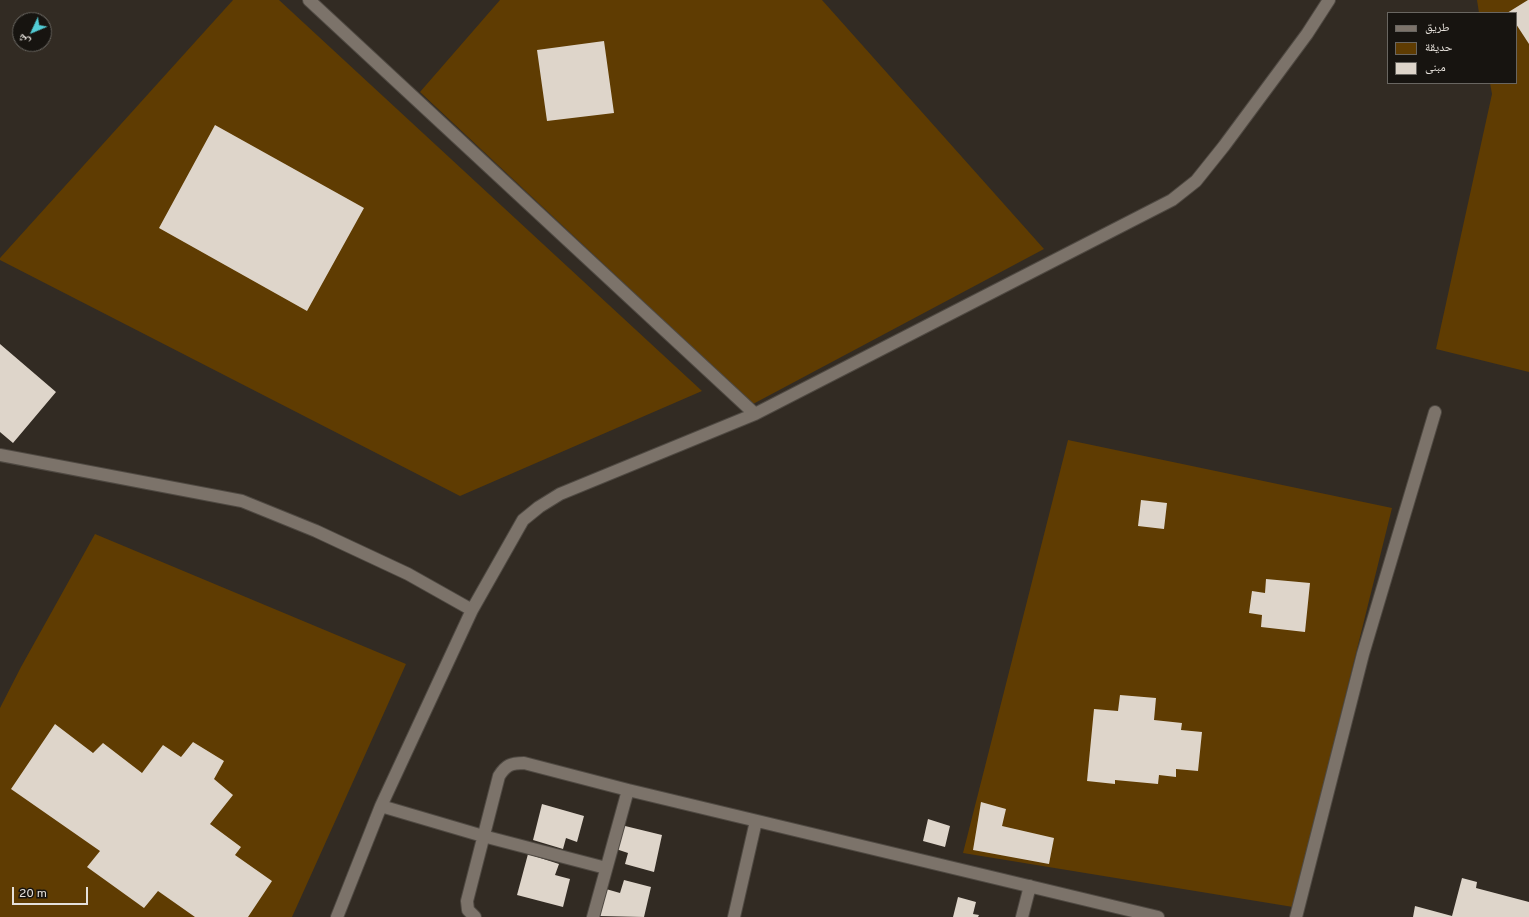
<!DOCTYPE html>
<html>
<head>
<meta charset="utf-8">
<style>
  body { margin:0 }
  #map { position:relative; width:1529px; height:917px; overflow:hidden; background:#322b23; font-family:Overpass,"Noto Naskh Arabic",sans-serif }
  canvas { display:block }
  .legend { position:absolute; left:1387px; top:12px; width:130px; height:72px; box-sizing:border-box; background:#171410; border:1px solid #696661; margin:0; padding:5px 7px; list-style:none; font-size:12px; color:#e5e0da }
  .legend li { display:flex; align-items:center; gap:8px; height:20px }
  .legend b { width:20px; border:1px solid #696661 }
  .north { position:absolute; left:12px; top:12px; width:40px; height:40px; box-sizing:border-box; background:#171410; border:1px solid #696661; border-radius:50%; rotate:226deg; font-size:11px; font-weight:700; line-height:16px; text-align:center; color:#e5e0da }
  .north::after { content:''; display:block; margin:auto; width:14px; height:18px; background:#52ccd5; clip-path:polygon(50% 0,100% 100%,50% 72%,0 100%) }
  .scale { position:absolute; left:12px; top:887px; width:76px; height:18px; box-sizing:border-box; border:2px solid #e5e0da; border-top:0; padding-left:5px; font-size:12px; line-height:14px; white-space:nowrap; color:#e5e0da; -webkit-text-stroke:3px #171410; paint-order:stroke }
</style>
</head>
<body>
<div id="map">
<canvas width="1529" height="917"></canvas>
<ul class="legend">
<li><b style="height:5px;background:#7c736a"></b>طريق</li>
<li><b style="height:11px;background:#5f3c02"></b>حديقة</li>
<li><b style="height:11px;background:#ded5ca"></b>مبنى</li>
</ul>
<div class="north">ش</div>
<div class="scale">20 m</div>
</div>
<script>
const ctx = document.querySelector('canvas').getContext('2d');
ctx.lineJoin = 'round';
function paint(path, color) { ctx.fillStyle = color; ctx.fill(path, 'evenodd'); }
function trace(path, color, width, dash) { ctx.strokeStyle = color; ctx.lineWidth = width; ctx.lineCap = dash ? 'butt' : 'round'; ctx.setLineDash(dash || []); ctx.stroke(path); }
paint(new Path2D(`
  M233,0H279L702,391L460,496L0,260V258Z
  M500,0H822L1044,249L753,404L420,92Z
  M1477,0H1529V372L1436,349L1492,94L1490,83H1516V13H1479Z
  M1068,440L1392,508L1293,907L963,853Z
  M95,534L406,664L292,917H0V708L21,667Z`), '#5f3c02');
paint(new Path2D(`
  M1528,0H1529V44L1516,24V13H1507Z
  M604,41L614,113L547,121L537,50Z
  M215,125L364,208L307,311L159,228Z
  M0,344L56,392L13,443L0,432Z
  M1141,500L1167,503L1164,529L1138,526Z
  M1266,579L1310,583L1305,632L1261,627L1262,615L1249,613L1252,591L1265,593Z
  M1120,695L1156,698L1154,720L1182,723L1181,730L1202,732L1198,771L1176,769V777L1159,775L1158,784L1115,780V784L1087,781L1094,709L1118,711Z
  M55,724L93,753L103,743L142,773L163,745L181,757L193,742L224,761L214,779L233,795L210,824L241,847L235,855L272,881L248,917H195L158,891L144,908L87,867L100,851L11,789Z
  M981,802L1006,809L1002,826L1054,838L1049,864L973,850Z
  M542,804L584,816L577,842L566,838L563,849L533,840Z
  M928,819L950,826L945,847L923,841Z
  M621,825L662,835L654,872L625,864L628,853L616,849Z
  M528,854L559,864L555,875L570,879L563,907L517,895Z
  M1462,878L1477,882L1476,888L1529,902V917H1413L1415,906L1452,916Z
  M624,880L651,887L644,917L600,916L606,889L620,893Z
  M958,897L976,902L973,914L979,915L978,917H953Z`), '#ded5ca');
const street = new Path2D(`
  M309,0L755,414
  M0,455L242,501L316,531L408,574L472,610
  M381,806L483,836L606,868
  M337,917L381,806L472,610L523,520L539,507L560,494L755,414L1172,200L1196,181L1224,146L1307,34L1329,0
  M475,917L468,910L467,901L499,776C506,765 511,763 524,763L628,790L1158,917
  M593,917L628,790
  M734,917L756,821
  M1022,917L1030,886
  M1296,917L1363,654L1435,412`);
trace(street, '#4f4942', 14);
trace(street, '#7c736a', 12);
</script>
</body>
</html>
